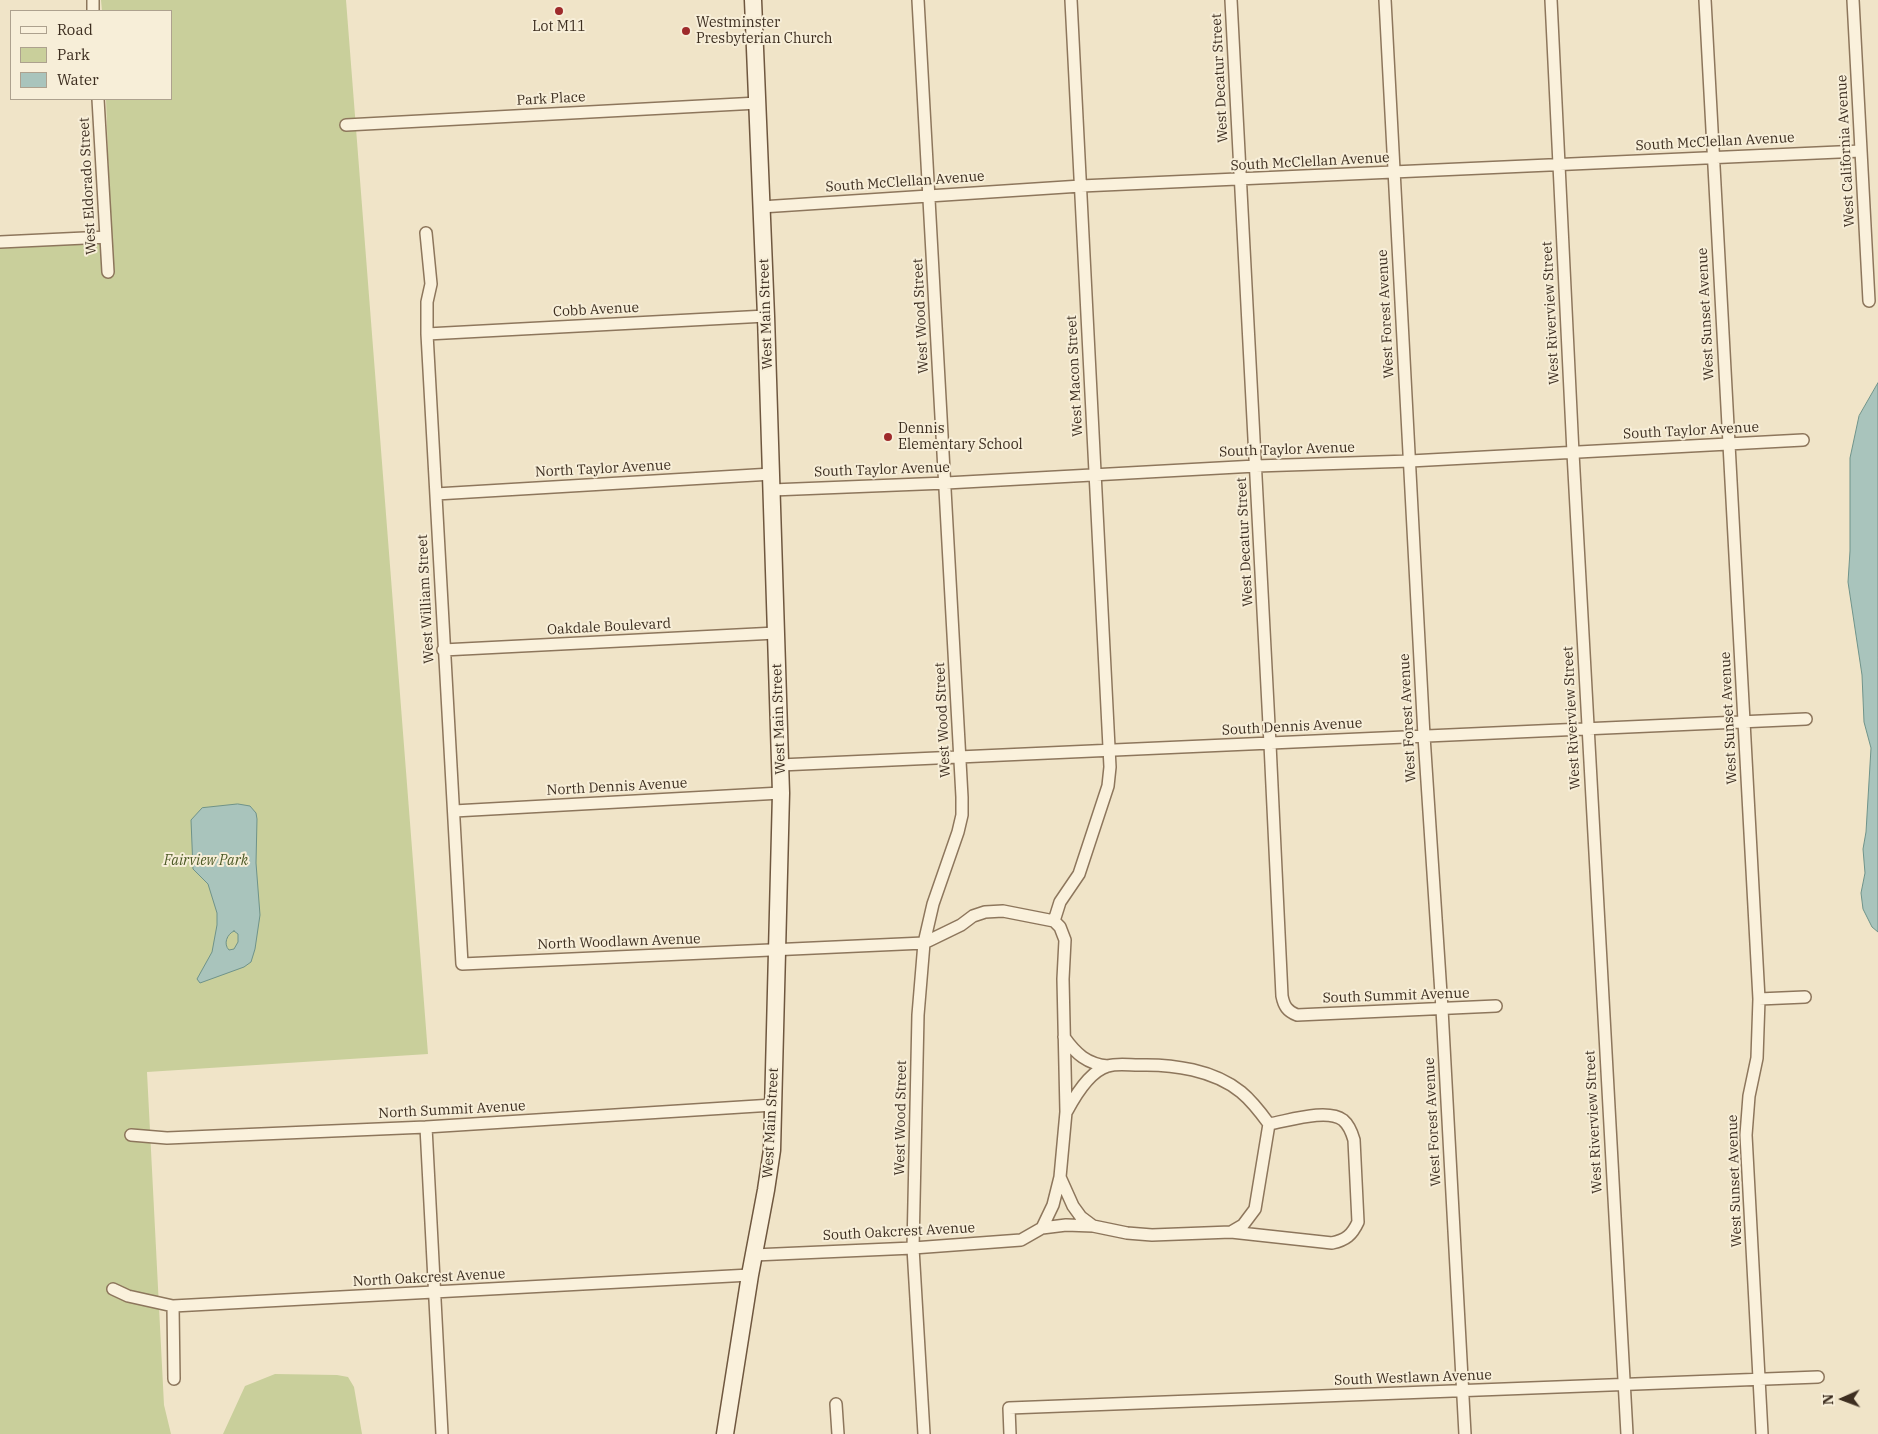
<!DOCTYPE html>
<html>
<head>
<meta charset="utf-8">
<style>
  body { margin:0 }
  #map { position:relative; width:1878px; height:1434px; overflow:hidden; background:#f0e4c8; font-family:"IBM Plex Serif",serif }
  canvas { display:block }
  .legend { position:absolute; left:10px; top:10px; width:162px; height:90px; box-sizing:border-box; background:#f7eed8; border:1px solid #ada18e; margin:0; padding:6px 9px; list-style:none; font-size:15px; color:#3d2e20 }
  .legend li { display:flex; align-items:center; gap:10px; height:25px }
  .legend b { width:25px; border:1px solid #ada18e }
  .north { position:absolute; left:1818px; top:1374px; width:50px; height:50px; -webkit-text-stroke:4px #f7eed8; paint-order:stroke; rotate:268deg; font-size:14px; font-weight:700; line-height:20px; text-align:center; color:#3d2e20 }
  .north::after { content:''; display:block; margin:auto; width:18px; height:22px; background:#3d2e20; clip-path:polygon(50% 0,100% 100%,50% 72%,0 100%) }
</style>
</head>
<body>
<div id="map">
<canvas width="1878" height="1434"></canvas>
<ul class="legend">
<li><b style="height:6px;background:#faf1dc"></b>Road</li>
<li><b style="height:14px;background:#c9cf9b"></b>Park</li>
<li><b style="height:14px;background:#a9c4bc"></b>Water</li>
</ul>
<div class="north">N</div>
</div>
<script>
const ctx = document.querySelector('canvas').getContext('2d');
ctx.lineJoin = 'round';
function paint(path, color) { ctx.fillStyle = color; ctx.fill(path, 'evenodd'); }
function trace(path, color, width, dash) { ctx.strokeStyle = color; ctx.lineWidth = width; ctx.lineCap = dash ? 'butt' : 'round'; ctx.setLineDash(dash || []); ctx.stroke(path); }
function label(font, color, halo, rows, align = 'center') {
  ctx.font = font + ' "IBM Plex Serif",serif'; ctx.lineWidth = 4; ctx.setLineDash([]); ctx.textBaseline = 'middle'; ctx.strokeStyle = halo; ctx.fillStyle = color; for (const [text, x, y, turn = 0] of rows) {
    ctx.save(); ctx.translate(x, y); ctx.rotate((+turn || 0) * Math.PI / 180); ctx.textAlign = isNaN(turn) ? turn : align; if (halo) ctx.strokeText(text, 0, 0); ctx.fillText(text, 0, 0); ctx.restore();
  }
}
paint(new Path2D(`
  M101,0H346L428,1054L147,1072L164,1405L171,1434H0V248L111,241L106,99H171V11H102Z
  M275,1374L337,1375L348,1377L354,1387L362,1434H223L245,1386Z`), '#c9cf9b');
const water = new Path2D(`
  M1878,383V932L1872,927L1863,909L1861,893L1865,873L1863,849L1866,832L1871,748L1864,722L1862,675L1848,582L1850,551V458L1859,416Z
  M238,804L250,806L256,813L257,819L256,863L260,915L255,949L251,962L244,967L200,983L197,979L212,952L217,925V913L208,884L193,869L191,820L202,808ZM234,931L238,934V942L234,949L229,950C223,944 227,934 234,931Z`);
paint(water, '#a9c4bc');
trace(water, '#6f938a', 1);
const street = new Path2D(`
  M93,0V11
  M918,0L962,797V815L958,832L933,904L924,943L918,1015L913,1248L924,1434
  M1071,0L1110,767L1108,786L1079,874L1060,902L1054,921L1060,927L1065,940L1063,979L1066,1112L1060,1177L1073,1206L1081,1217L1093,1226
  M1231,0L1270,744L1282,996C1284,1006 1287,1011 1297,1015L1496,1006
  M1385,0L1424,736L1442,1009L1465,1434
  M1551,0L1573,453L1627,1434
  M1705,0L1759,999L1757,1058L1749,1096L1746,1135L1762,1434
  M1853,0L1869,301
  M98,99L108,272
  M346,125L758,103
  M761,207L1081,186L1861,151
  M426,233L431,284L427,302V334L462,964L924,943L961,925L973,916L985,912L1003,911L1054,921
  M0,242L106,237
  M427,334L766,316
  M772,490L946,483L1256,466L1410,461L1803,440
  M436,494L772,474
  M443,650L776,633
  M780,765L1806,719
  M454,811L781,793
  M1759,999L1805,997
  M1064,1037C1076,1054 1087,1064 1108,1066
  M426,1127L442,1434
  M131,1135L167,1138L426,1127L773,1105
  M1042,1228L1053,1205L1060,1177
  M1231,1232L1332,1243C1346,1240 1352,1235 1358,1222L1354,1140C1352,1133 1349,1125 1343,1120C1327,1108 1288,1121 1269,1124
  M754,1255L913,1248L1021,1240L1042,1228L1066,1225L1093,1226L1127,1233L1152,1235L1231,1232L1243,1225L1255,1209L1269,1124C1261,1113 1252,1101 1241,1092C1214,1070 1173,1064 1139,1065C1129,1065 1117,1063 1108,1066C1090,1071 1075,1096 1067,1111
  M113,1289L128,1296L173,1306L750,1275
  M173,1306L174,1379
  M836,1404L838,1434
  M1010,1434L1009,1408L1818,1377`);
const secondary = new Path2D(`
  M725,1434L750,1275L766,1190L772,1150L781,793L766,316L753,0`);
trace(street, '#8d765c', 14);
trace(secondary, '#6f573f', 19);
trace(street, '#faf1dc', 11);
trace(secondary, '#faf1dc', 16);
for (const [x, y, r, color] of [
  [559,11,5,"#9e2a2b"],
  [686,31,5,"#9e2a2b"],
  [888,437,5,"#9e2a2b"]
]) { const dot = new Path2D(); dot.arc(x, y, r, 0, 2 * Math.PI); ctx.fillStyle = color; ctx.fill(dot); trace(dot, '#f7eed8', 2); }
label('14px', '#3d2e20', '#f7eed8', [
  ["Westminster",696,23],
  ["Presbyterian Church",696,39],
  ["Lot M11",559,27,"center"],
  ["Dennis",898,429],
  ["Elementary School",898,445]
], 'left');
label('14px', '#3d2e20', '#f7eed8', [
  ["West Decatur Street",1220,78,-93],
  ["Park Place",551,99,-3],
  ["South McClellan Avenue",1715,142,-3],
  ["West California Avenue",1846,151,-93],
  ["South McClellan Avenue",1310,162,-3],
  ["South McClellan Avenue",905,182,-4],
  ["West Eldorado Street",88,186,-93],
  ["Cobb Avenue",596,310,-3],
  ["West Riverview Street",1551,313,-93],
  ["West Main Street",766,314,-92],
  ["West Forest Avenue",1386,314,-93],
  ["West Sunset Avenue",1706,314,-93],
  ["West Wood Street",921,316,-93],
  ["West Macon Street",1075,376,-93],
  ["South Taylor Avenue",1691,431,-3],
  ["South Taylor Avenue",1287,450,-2],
  ["North Taylor Avenue",603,469,-3],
  ["South Taylor Avenue",882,470,-2],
  ["West Decatur Street",1245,542,-93],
  ["West William Street",426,599,-93],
  ["Oakdale Boulevard",609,627,-3],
  ["West Forest Avenue",1408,718,-93],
  ["West Riverview Street",1572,718,-93],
  ["West Sunset Avenue",1729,718,-93],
  ["West Main Street",779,719,-92],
  ["West Wood Street",943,720,-93],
  ["South Dennis Avenue",1292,727,-3],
  ["North Dennis Avenue",617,787,-3],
  ["North Woodlawn Avenue",619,942,-2],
  ["South Summit Avenue",1396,996,-2],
  ["North Summit Avenue",452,1110,-3],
  ["West Wood Street",901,1118,-89],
  ["West Forest Avenue",1433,1122,-93],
  ["West Riverview Street",1594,1122,-93],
  ["West Main Street",771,1123,-87],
  ["West Sunset Avenue",1735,1181,-92],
  ["South Oakcrest Avenue",899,1232,-3],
  ["North Oakcrest Avenue",429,1278,-3],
  ["South Westlawn Avenue",1413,1378,-2]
]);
label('italic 14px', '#4d5a26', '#f7eed8', [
  ["Fairview Park",206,861]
]);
</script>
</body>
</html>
